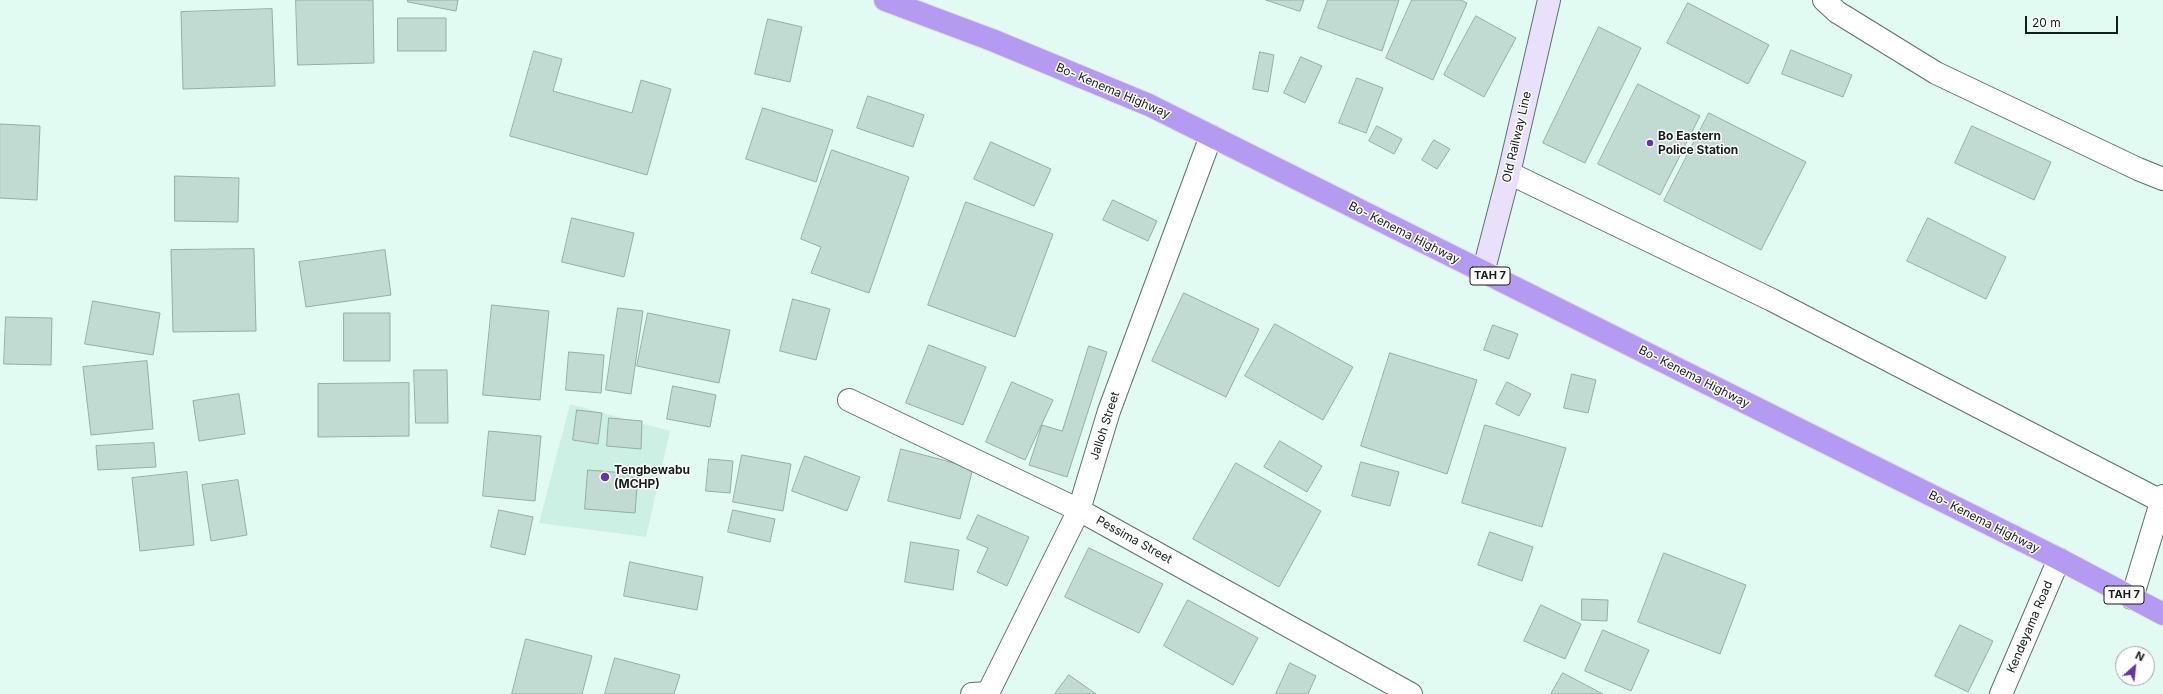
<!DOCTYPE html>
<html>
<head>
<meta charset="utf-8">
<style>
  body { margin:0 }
  #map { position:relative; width:2163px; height:694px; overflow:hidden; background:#e1fbf2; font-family:Inter,sans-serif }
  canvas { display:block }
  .north { position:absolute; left:2115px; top:646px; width:40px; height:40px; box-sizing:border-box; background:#fff; border:1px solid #a1a5a3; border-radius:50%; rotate:27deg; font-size:11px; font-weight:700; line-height:16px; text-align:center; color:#131d1a }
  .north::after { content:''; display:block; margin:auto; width:14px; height:18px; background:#6434ab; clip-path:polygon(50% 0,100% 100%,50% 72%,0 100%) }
  .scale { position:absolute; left:2025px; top:16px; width:93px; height:18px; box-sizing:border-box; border:2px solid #131d1a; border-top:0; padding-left:5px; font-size:12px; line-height:14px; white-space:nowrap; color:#131d1a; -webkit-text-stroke:3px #fff; paint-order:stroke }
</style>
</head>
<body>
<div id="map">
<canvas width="2163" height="694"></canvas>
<div class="north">N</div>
<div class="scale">20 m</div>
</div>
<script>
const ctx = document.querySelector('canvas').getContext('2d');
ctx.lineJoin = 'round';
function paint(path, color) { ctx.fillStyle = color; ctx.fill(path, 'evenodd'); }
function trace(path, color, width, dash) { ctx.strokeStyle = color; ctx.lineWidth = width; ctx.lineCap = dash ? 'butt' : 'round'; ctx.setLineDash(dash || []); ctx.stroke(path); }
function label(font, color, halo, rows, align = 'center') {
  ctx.font = font + ' Inter,sans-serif'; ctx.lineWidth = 3; ctx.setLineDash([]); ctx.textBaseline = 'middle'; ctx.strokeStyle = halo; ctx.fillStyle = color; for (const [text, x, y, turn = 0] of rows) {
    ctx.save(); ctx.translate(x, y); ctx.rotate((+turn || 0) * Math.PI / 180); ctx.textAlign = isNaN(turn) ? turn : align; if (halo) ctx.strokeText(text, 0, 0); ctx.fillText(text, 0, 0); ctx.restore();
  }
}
paint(new Path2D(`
  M570,404L670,431L646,537L539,523Z`), '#cdf0e4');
const building = new Path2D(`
  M296,0H373L374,63L298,65Z
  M408,0H458L456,11L408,2Z
  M1266,0H1304L1300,11Z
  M1328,0H1399L1382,51L1318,28Z
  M1412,0H1461L1467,3L1433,80L1386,58Z
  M1688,3L1769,45L1748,84L1667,43Z
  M272,9L275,86L183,89L181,12Z
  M1476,16L1516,38L1484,97L1444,75Z
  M398,18H446V51H398Z
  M768,19L802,27L790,82L755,74Z
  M1599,27L1641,48L1585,163L1543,143Z
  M1791,50L1852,75L1843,97L1782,74Z
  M534,51L562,59L553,91L632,113L641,80L671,89L647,175L510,136Z
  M1260,52L1274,55L1268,92L1253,89Z
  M1301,57L1322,66L1305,103L1284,93Z
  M1357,78L1383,88L1366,133L1339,123Z
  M1638,84L1700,116L1660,195L1598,164Z
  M868,96L924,115L913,147L857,128Z
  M763,108L833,130L816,182L746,159Z
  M1709,113L1806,162L1761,250L1664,201Z
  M0,124L40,126L37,200L0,198Z
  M1377,126L1402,139L1394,154L1369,141Z
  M1972,126L2051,162L2034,200L1955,163Z
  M1434,140L1450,149L1437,169L1422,160Z
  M991,142L1051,169L1034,206L974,179Z
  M832,150L909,177L869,293L811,273L821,247L801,239Z
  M175,176L239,178L238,222L175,221Z
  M1113,200L1157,221L1148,241L1103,220Z
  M966,202L1053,234L1015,337L928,305Z
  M572,218L634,233L624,277L562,262Z
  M1928,218L2006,257L1986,299L1907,261Z
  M254,249L256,331L173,332L171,250Z
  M385,250L391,295L306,307L299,262Z
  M1184,293L1259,329L1226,397L1152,361Z
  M793,299L830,309L816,360L780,351Z
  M93,301L160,313L153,355L85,344Z
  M492,305L549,311L540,400L483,395Z
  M618,308L643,311L631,394L606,390Z
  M344,313H390V361H344Z
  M648,313L730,330L719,383L637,366Z
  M6,317L52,318L51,365L4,364Z
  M1275,324L1353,367L1323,420L1245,376Z
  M1493,325L1518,334L1509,359L1484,350Z
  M929,345L986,367L963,425L906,403Z
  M1089,346L1107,352L1067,477L1029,465L1042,425L1062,431Z
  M569,352L604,355L601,393L566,390Z
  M1390,353L1477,380L1447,474L1361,446Z
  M147,361L153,429L91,435L83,367Z
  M414,370H447L448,423H416Z
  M1572,374L1596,380L1588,413L1564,408Z
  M1012,382L1053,400L1025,460L986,442Z
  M1507,382L1531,394L1519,416L1496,404Z
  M409,383V436L318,437V384Z
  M673,386L716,395L710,427L667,419Z
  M239,394L245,434L199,441L193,401Z
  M577,410L602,413L598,444L573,440Z
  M609,418L642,421L641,449L607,446Z
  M1485,425L1566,448L1542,527L1462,503Z
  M489,431L541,436L535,501L483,496Z
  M1280,441L1322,466L1307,492L1264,467Z
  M154,443L156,467L98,470L96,446Z
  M901,449L973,468L960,519L888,501Z
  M742,455L791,464L783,511L733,502Z
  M805,456L860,477L847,511L792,491Z
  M709,459L733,461L730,493L706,491Z
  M1361,462L1399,472L1390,506L1352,496Z
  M1236,463L1321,511L1279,587L1193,539Z
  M588,470L638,474L635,513L585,509Z
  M187,472L194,545L140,551L132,478Z
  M238,480L247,535L211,541L202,485Z
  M499,510L533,517L525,555L491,547Z
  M733,510L775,519L770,542L728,532Z
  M978,515L1029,537L1007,586L977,572L988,548L967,539Z
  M1490,532L1533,547L1522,581L1478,565Z
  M911,542L959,550L953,590L905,582Z
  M1089,548L1163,584L1139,633L1065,597Z
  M1664,553L1746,585L1720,654L1638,622Z
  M630,562L703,577L697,610L624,596Z
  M1582,599L1608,600L1607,621L1582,620Z
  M1188,600L1258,638L1233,685L1164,646Z
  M1541,605L1581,624L1565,659L1524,641Z
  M1960,625L1993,641L1968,692L1935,676Z
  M1603,630L1649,650L1631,691L1585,671Z
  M526,639L592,656L582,694H512Z
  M615,658L680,675L674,694H605Z
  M1290,663L1316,676L1308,694H1276Z
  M1563,673L1603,694H1551Z
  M1069,675L1096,694H1055Z`);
paint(building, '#c1dad2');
trace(building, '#95ada5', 1);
const street = new Path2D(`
  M1824,0L1837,12L1936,73L2138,169L2163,179
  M1509,173L1772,300L2161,501
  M849,400L1079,510L1411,694
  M2132,598L2163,496
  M972,694L988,693L1079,510L1109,411L1211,136
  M2001,694L2059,559`);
const secondary = new Path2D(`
  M1483,273L1509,173L1549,0`);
const highway = new Path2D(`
  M885,0L992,40L1149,105L2059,559L2163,614`);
trace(street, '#5b726b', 24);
trace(secondary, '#5b726b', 24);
trace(highway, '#dedfdf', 24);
trace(street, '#fff', 22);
trace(secondary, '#e9e1fb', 22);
trace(highway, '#b59af2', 22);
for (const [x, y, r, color] of [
  [1650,143,4,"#6434ab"],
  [605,477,5,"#6434ab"]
]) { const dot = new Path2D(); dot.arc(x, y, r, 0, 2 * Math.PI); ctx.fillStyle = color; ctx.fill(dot); trace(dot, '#fff', 1.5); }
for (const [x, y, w] of [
  [1490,276,40],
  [2124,595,40]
]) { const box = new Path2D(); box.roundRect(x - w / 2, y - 9, w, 18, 3); ctx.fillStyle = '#fff'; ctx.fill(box); trace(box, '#131d1a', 1); }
label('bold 11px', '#131d1a', null, [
  ["TAH 7",1490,276],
  ["TAH 7",2124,595]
]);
label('12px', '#131d1a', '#fff', [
  ["Bo- Kenema Highway",1113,91,23],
  ["Old Railway Line",1517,137,-77],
  ["Bo- Kenema Highway",1404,233,27],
  ["Bo- Kenema Highway",1694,377,27],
  ["Jalloh Street",1105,426,-72],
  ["Bo- Kenema Highway",1984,522,27],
  ["Pessima Street",1134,540,29],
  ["Kendeyama Road",2030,627,-67]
]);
label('bold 12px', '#131d1a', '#fff', [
  ["Bo Eastern",1658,136],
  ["Police Station",1658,150],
  ["Tengbewabu",614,470],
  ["(MCHP)",614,484]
], 'left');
</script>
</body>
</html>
